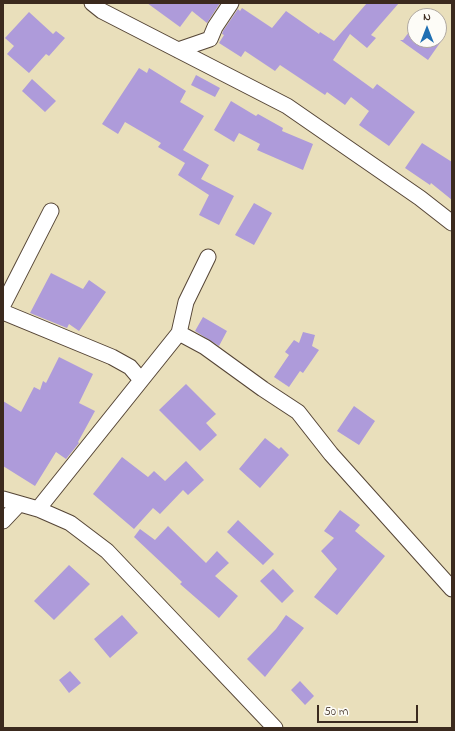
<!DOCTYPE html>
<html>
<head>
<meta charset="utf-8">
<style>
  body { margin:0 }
  #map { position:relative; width:455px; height:731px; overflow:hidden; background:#e9dfbb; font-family:"Indie Flower",sans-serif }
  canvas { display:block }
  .frame { position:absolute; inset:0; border:4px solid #3b2a1e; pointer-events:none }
  .north { position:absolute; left:407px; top:8px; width:40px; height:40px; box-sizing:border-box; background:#fdfcf7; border:1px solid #afa8a0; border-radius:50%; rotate:0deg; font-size:11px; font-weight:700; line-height:16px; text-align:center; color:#3b2a1e }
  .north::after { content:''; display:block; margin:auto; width:14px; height:18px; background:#1f6fb2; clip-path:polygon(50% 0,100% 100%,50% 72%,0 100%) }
  .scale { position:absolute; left:317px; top:705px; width:101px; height:18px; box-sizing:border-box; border:2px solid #3b2a1e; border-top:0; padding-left:5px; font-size:12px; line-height:14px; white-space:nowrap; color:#3b2a1e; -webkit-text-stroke:3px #fdfcf7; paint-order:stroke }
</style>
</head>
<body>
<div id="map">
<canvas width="455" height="731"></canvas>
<div class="frame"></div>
<div class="north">N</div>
<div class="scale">50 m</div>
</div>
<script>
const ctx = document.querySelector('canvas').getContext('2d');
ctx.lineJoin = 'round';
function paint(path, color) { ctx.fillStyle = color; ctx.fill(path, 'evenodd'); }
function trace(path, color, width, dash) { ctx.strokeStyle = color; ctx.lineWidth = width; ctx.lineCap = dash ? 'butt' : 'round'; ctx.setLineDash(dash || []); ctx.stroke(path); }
paint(new Path2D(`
  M147,3H220L207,23L192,11L180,27Z
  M367,3H399L371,35L376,38L367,48L350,34L333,60L373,89L377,84L415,112L389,146L359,125L369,111L351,97L345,105L327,92L325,95L280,65L275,71L245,51L241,57L219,43L224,35L222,34L223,31L238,9L240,11L242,8L272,28L286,11L319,34L320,32L334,41Z
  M29,12L53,34L56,31L65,38L49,56L46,54L29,73L7,54L14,46L5,38Z
  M415,24V40H442L428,60L400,40H403Z
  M139,68L147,73L149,68L186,91L180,102L204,116L183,150L209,165L201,179L234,196L219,225L199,215L209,195L178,175L185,163L158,147L161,143L125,122L118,134L102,124Z
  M196,75L220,88L215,97L191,85Z
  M32,79L56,101L45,112L22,91Z
  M231,101L256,116L258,114L283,128L282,131L313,144L303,170L257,150L260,144L239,133L234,142L214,130Z
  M422,143L452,162V200L431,183L430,185L405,168Z
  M254,203L272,213L254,245L235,235Z
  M51,273L83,289L89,280L106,292L79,331L69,324L67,328L30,313Z
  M203,317L227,331L219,346L195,331Z
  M303,332L315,335L312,346L319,350L303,373L300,371L289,387L274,377L289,355L285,352L294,340L299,343Z
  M59,357L93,374L79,403L95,411L78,442L79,443L66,459L56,452L35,486L3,466V401L21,412L34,387L40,390L43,381L46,383Z
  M186,384L216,414L206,423L217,435L200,451L159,410Z
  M354,406L375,421L359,445L337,431Z
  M265,438L279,449L281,447L289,455L260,488L239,469Z
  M122,457L148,477L154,471L165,481L186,461L204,480L188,495L183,490L160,514L153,508L134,529L93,494Z
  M340,510L360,525L355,531L385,556L337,615L314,597L337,569L321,551L334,538L324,531Z
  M238,520L274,554L263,565L227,532Z
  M168,526L206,563L217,551L229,563L215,576L238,596L219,618L180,584L182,582L134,537L140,529L155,540Z
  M69,565L90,584L54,620L34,601Z
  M273,569L294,591L282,603L260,581Z
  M122,615L138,633L110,658L94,639Z
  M286,615L304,628L265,677L247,659L276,629Z
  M70,671L81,683L69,693L59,680Z
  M300,681L314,696L305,705L291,690Z`), '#ae9bda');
const minor = new Path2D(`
  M92,3L102,11L287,106L420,198L452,223
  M178,50L210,39L215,27L231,3
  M208,257L186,302L179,333L205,347L263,389L298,412L331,454L452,589
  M3,305L51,211
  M3,312L112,357L130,367L141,380
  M3,499L38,509L70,523L107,551L275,728
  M38,509L179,333
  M3,521L19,504`);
trace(minor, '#554536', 17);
trace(minor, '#fff', 15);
</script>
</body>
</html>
